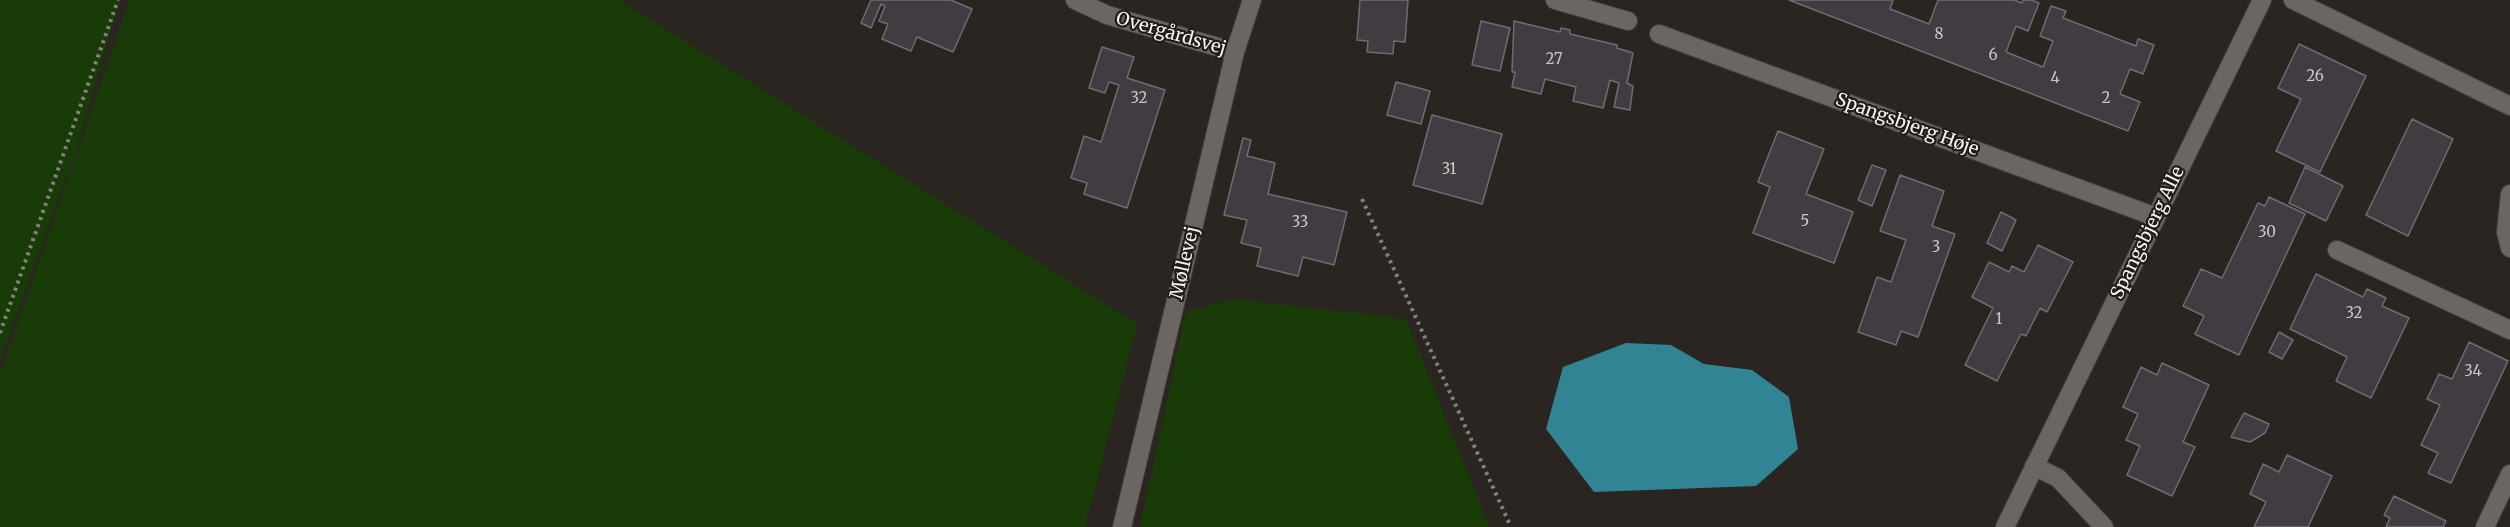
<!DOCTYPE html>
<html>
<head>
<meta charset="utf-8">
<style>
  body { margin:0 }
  canvas { display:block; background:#2b2522 }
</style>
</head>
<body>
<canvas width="2510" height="527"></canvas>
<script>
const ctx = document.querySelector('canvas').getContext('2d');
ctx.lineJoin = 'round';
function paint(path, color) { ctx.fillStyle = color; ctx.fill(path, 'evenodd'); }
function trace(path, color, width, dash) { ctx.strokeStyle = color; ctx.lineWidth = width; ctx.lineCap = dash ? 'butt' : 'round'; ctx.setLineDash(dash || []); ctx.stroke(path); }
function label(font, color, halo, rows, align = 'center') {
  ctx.font = font + ' Merriweather,serif'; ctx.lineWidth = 4.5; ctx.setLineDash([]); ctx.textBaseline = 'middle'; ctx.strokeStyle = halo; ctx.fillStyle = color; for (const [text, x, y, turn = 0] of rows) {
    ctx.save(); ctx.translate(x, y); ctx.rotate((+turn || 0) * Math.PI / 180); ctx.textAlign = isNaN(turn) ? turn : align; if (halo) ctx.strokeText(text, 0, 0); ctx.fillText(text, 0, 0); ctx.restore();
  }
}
paint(new Path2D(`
  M0,0H120L76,150L0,360Z
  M130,0H619L1137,324L1085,527H0V374Z
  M1234,299L1406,319L1490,527H1140L1186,312Z`), '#193b07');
paint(new Path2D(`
  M1626,343L1671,345L1704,364L1752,370L1789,397L1798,449L1756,486L1594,492L1546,429L1563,367Z`), '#318493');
const building = new Path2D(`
  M871,0H951L972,9L953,52L917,37L911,51L882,39L888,24L879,21L885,6L881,4L871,28L861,23Z
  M1360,0H1408L1405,42L1394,41L1393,54L1367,52L1368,41L1357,40Z
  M1789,0H1893L1890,9L1929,24L1938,0H2014L2022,3L2023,0H2031L2039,3L2028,31L2016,26L2006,52L2043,67L2053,41L2040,36L2051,6L2066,11L2063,18L2136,46L2138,39L2154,45L2143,74L2130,69L2120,94L2140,102L2128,131Z
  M1481,21L1510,28L1500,71L1472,65Z
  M1514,21L1560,32L1561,28L1570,30V34L1617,45V48L1633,53L1627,83L1633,86L1630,110L1614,107L1619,83L1610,80L1603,108L1573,101L1576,87L1545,79L1541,94L1512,87L1515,72H1512Z
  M2299,44L2366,76L2320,172L2276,151L2301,99L2278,88Z
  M1102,47L1134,57L1127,78L1165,90L1127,208L1084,194L1087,183L1071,178L1084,136L1101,142L1119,85L1109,82L1105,93L1089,88Z
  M1396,82L1430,91L1421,124L1387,115Z
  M1432,115L1502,134L1482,204L1413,185Z
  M2412,119L2453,139L2408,236L2366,215Z
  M1778,131L1824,149L1806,194L1853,212L1834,263L1753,233L1770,187L1758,182Z
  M1243,138L1251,140L1247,156L1275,163L1268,194L1347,212L1334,265L1303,257L1298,276L1257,266L1261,248L1241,243L1247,220L1224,215Z
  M1872,165L1886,170L1872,206L1858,200Z
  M2305,167L2343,186L2326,221L2289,203Z
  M1900,175L1944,191L1932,226L1955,234L1918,337L1901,331L1896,345L1858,332L1877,277L1891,282L1906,240L1880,231Z
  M2269,197L2305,214L2239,355L2195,334L2204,316L2183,306L2201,269L2222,278L2258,203L2265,206Z
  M2001,212L2016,220L2002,251L1987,243Z
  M2038,245L2073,262L2047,312L2040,308L2026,336L2021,334L1997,381L1965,365L1993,308L1972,297L1989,262L2009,272L2012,266L2024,272Z
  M2316,274L2363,297L2367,289L2386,298L2382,306L2409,318L2371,398L2336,381L2347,357L2290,329Z
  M2279,332L2293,340L2282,359L2269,352Z
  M2469,342L2508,361L2451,483L2428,473L2438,453L2421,445L2440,405L2427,399L2439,374L2452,379Z
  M2162,363L2209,385L2183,442L2195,447L2172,496L2127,475L2140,446L2126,440L2138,414L2123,407L2141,367L2157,375Z
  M2244,413L2269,424L2265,433L2250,442L2231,437Z
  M2287,455L2332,476L2308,527H2254L2266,502L2250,494L2263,464L2279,472Z
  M2394,496L2446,521L2443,527H2386L2390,518L2384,515Z`);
paint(building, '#403c42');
trace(building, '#6f6b71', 1.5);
const minor = new Path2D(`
  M1075,0L1107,15L1235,52
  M1555,0L1628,21
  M2293,0L2510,106
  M1659,34L2156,217
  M2510,194L2506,232L2510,248
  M2337,250L2510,330
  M2034,466L2058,478L2104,527
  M1122,527L1235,52L1252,0
  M2005,527L2262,0
  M2485,527L2510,474`);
trace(minor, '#45413e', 20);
trace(new Path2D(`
  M1362,199L1511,527
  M0,333L118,0`), '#86807e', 4, [3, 4.5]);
trace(minor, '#6c6662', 18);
label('15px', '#cac6c6', null, [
  ["8",1939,35],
  ["6",1993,56],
  ["27",1554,60],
  ["26",2315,77],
  ["4",2055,79],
  ["32",1139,99],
  ["2",2106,99],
  ["31",1449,170],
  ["5",1805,222],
  ["33",1300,223],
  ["30",2267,233],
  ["3",1936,248],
  ["32",2354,314],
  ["1",1999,320],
  ["34",2473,372]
]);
label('18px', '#f8f4f2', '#211c19', [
  ["Overgårdsvej",1171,34,16],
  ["Spangsbjerg Høje",1907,125,20],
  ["Spangsbjerg Alle",2148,233,-64],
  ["Møllevej",1185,263,-77]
]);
</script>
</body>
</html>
